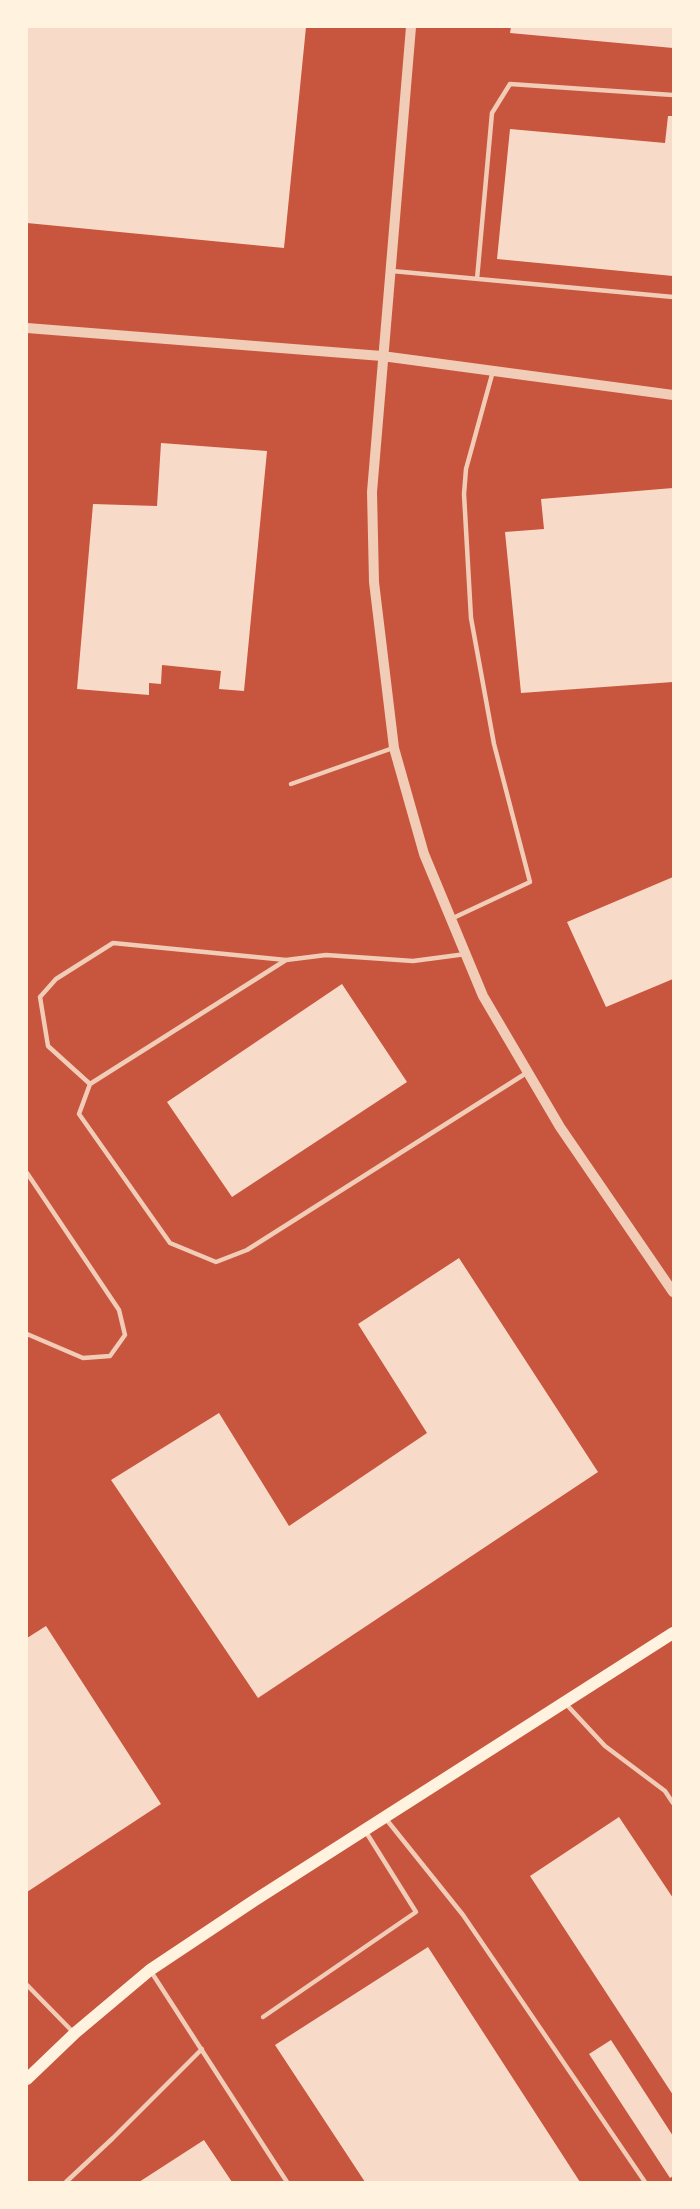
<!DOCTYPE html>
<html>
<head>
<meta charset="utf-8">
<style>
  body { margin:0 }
  #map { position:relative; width:700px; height:2209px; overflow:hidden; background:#c8553d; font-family:"Titillium Web",sans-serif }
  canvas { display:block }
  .frame { position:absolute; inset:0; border:28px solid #fff3e0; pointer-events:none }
</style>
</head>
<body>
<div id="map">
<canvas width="700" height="2209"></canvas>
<div class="frame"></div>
</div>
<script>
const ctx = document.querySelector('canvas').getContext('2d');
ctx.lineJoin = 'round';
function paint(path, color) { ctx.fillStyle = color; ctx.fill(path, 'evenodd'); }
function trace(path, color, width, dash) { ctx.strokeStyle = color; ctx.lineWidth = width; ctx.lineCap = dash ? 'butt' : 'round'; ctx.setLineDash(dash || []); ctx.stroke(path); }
paint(new Path2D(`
  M27,27H306L284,248L27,223Z
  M511,27H673V48L510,33Z
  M668,116H673V276L497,259L510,129L665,143Z
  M161,443L267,451L244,691L219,689L221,671L162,665L161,684L149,683V695L77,689L93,504L157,506Z
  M673,488V682L521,693L505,532L544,529L541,499Z
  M673,877V979L606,1007L567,922Z
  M342,984L407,1082L232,1197L167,1102Z
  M459,1258L598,1472L258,1698L111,1480L219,1413L289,1526L427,1433L358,1324Z
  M46,1626L161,1804L27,1892V1638Z
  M619,1817L673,1898V2095L530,1876Z
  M428,1947L580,2182H365L275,2045Z
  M611,2040L673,2136V2176L670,2178L589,2054Z
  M204,2140L232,2182H139Z`), '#f7dbc8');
trace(new Path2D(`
  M392,271L673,297
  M477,279L492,113L510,84L673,95
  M291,784L393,748
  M451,919L530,882L494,744L471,618L464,494L466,469L493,371
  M286,960L90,1084L48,1046L40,997L56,979L113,943L286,960L326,955L413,961L466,954
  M90,1084L79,1114L170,1243L216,1262L247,1250L528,1072
  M27,1173L119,1310L125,1335L110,1356L83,1358L27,1334
  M566,1704L605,1746L665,1791L673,1803
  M386,1819L463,1915L645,2182
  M150,1970L287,2182
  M27,1985L73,2032
  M263,2017L416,1912L366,1832
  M66,2182L113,2138L202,2049`), '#f1ccb7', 4.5);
trace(new Path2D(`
  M411,27L372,492L374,582L394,748L424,854L483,996L560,1127L673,1292
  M27,328L382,356L673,395`), '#f1ccb7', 10);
trace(new Path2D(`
  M27,2079L75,2033L150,1970L255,1900L673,1633`), '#fff3e0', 12);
</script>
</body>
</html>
